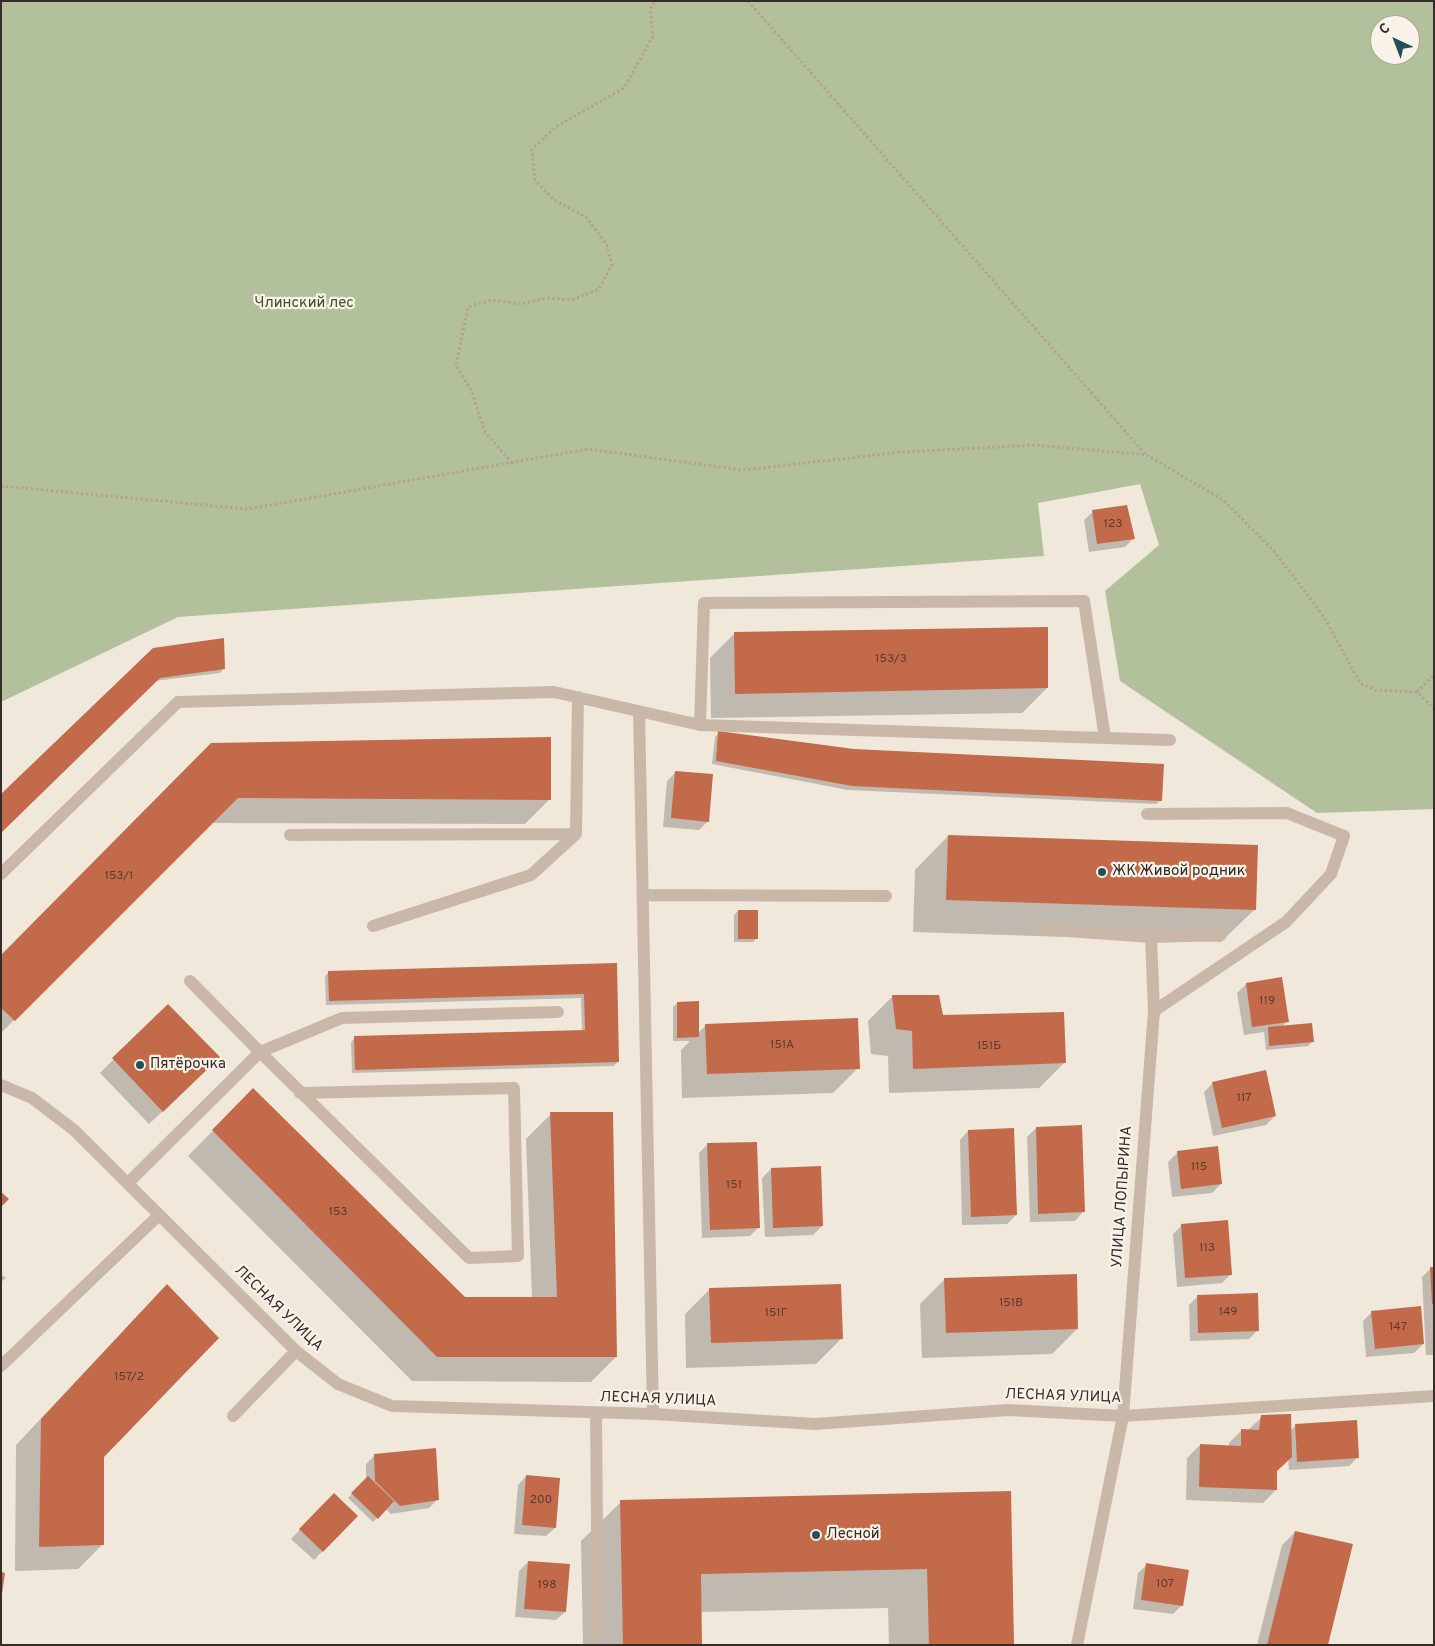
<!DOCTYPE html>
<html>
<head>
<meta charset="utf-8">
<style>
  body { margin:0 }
  #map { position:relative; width:1435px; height:1646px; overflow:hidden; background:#f1e8dc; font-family:Overpass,sans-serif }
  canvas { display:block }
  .frame { position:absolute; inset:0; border:2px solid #362d28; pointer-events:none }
  .north { position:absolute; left:1370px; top:15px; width:50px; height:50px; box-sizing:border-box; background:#f9f2e8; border:1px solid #aba39b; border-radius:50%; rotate:317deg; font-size:14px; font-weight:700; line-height:20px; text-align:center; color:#362d28 }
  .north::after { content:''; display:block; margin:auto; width:18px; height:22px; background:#1f5156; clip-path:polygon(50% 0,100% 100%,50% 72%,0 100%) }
</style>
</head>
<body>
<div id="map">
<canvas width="1435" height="1646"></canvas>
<div class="frame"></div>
<div class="north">С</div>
</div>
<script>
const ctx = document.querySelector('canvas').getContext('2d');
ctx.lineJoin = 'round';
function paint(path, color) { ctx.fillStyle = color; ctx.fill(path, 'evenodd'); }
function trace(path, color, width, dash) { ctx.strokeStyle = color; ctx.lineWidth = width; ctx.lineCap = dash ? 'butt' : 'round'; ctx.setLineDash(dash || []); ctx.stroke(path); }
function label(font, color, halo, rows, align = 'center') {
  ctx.font = font + ' Overpass,sans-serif'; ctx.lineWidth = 4.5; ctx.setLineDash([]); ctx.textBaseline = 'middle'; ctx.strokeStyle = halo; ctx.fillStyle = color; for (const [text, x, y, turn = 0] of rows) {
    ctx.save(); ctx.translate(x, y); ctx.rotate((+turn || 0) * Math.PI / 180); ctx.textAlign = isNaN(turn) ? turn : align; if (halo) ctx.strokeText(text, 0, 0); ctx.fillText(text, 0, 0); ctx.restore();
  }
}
paint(new Path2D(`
  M1,1H1434V809L1317,813L1120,681L1105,591L1159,545L1140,484L1038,503L1044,556L178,617L1,702ZM1380,25H1410V55H1380Z`), '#b3c09c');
paint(new Path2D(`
  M1093,512L1134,538L1125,547L1089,552L1084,520Z
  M735,633L1047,688L1022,713L711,718L710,658Z
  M154,649L224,668L220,673L154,681Z
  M719,733L1161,800L1156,804L848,790L712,764L715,737Z
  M211,745L550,799L525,824L212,823L1,1033V956Z
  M676,772L708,821L699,830L663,827L667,781Z
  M948,836L1255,909L1221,942L913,932L915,870Z
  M738,911L757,938L753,942H734V915Z
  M615,964L618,1062L613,1066L352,1073L351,1042L355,1038L582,1032L581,998L326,1005L325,976L329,972Z
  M1281,979L1287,1021L1282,1027L1312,1042L1308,1046L1266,1050L1264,1032L1244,1035L1237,993L1246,984Z
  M893,996L942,1016L1064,1063L1039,1088L889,1093L888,1056L871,1054L868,1021Z
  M677,1003L698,1033L706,1025L858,1068L833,1093L682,1098L681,1050L690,1041H673V1007Z
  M168,1005L205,1071L149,1124L100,1073Z
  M1213,1083L1275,1116L1266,1125L1213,1136L1204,1092Z
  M253,1090L465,1298H532L526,1139L551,1114L616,1357L591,1382L412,1381L188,1156Z
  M1036,1128L1083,1212L1075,1221L1030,1222L1027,1137Z
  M968,1131L1016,1215L1007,1224L962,1225L960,1140Z
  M708,1144L759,1227L750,1236L702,1238L699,1153Z
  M1217,1148L1221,1184L1212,1193L1172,1197L1168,1162L1177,1153Z
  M771,1169L822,1226L813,1235L765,1237L762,1178Z
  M1182,1225L1231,1274L1222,1283L1177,1287L1173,1234Z
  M1431,1268H1434V1355H1426L1422,1277Z
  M1,1274L6,1278L1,1282Z
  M945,1279L1077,1329L1052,1354L922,1358L920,1304Z
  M710,1289L841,1339L816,1364L686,1368L685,1314Z
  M1198,1296L1258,1330L1249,1339L1190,1341L1189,1305Z
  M142,1311L103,1457V1544L78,1569L15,1571L16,1445Z
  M1372,1312L1423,1344L1414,1353L1366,1357L1363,1321Z
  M1262,1417L1290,1431L1296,1425L1358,1457L1349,1466L1289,1470L1288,1458L1276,1471V1490L1263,1503L1186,1500L1187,1458L1200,1445L1229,1447V1443L1242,1430H1248Z
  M375,1455L438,1499L429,1508L391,1514L386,1509L373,1522L348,1498L366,1479V1464Z
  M526,1476L555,1528L546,1536L514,1534L518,1485Z
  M1010,1492L1013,1645H889L888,1608L700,1612V1645H583L581,1541L621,1502Z
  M334,1494L356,1516L314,1560L291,1539Z
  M1295,1532L1327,1645H1257L1282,1545Z
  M528,1562L565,1612L556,1620L515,1617L519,1571Z
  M1147,1565L1182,1605L1173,1614L1133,1609L1138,1573Z`), '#0003');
paint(new Path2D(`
  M1127,505L1135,539L1097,544L1092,510Z
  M1048,627V688L735,694L734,632Z
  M224,638L225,669L160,678L1,833V794L153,648Z
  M718,731L854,749L1164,764L1162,801L852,786L716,761Z
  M551,737V800L238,798L15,1021L1,1008V955L211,743Z
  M675,771L713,774L709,822L671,818Z
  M948,835L1258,845L1256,910L946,900Z
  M738,910H758V939H738Z
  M617,963L619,1062L355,1070L354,1036L585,1030L584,994L329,1001L328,971Z
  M1282,977L1289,1022L1252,1027L1246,983Z
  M892,995H939L943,1015L1064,1012L1066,1063L913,1069L912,1031L896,1029Z
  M699,1001V1037L677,1038V1002Z
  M168,1004L220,1057L163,1112L112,1058Z
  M858,1018L860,1069L707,1074L705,1024Z
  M1312,1023L1314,1042L1269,1046L1268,1027Z
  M1266,1070L1276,1116L1222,1128L1212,1082Z
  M253,1088L465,1297H557L550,1112H613L617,1357H437L212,1130Z
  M1082,1125L1085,1212L1038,1214L1036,1127Z
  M1014,1128L1017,1215L971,1217L968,1130Z
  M757,1142L760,1228L710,1230L707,1143Z
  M1218,1146L1222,1184L1181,1189L1177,1151Z
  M821,1166L823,1226L773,1228L771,1168Z
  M1,1192L9,1199L1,1207Z
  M1228,1220L1232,1275L1185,1278L1181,1224Z
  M1430,1267H1434V1304H1432Z
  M1077,1274L1078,1329L946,1333L944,1278Z
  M167,1284L219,1338L104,1457V1545L39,1547L41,1419Z
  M841,1284L843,1339L711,1343L709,1288Z
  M1258,1293L1259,1331L1198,1333L1197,1295Z
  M1421,1306L1424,1344L1375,1349L1371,1311Z
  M1291,1414L1292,1457L1277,1471V1490L1199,1487L1200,1444L1241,1446V1429L1259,1430L1261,1415Z
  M1357,1420L1359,1458L1297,1462L1295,1424Z
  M436,1448L439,1500L400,1506L375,1481L374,1454Z
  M526,1475L560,1478L556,1528L522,1525Z
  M368,1476L394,1501L378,1519L351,1493Z
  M1011,1491L1014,1645H929L927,1569L701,1574L702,1645H623L620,1500Z
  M334,1493L358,1516L323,1552L299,1529Z
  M1295,1531L1353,1544L1328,1645H1267Z
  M528,1561L570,1564L566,1612L524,1609Z
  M1146,1563L1189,1570L1183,1606L1141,1600Z
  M1,1572L5,1573L2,1594L1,1593Z`), '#c26a49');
trace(new Path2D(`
  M748,1L1146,455
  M512,463L485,432L472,392L456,365L468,307L492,300L521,304L547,298L572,300L599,289L612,265L607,245L586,217L554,200L535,180L532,149L557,126L624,88L653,36L650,10L655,1
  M1,486L248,509L588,449L743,470L902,452L1034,445L1147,455L1223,500L1274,551L1324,617L1360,683L1375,690L1417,692L1434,709
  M1417,692L1434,675`), '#b5a292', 3, [2.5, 2.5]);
trace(new Path2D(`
  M639,711L653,1414
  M1105,738L1170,740
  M1147,814L1287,813L1344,836
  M290,835L576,834
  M1,874L178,702L554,692L700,725L1105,738L1084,601L704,603L700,725
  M643,895L886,896
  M373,926L531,875L576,834L578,697
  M1039,929L1151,937L1154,1011
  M1151,937L1221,935
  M190,981L260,1052L342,1018L558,1012
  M128,1183L260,1052L469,1258L518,1256L514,1088L300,1093
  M1,1366L159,1215
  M596,1414L598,1645
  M233,1416L296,1351`), '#c9b8a8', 12);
trace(new Path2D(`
  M1,1085L32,1098L74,1130L296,1351L338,1384L392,1406L653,1414L815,1424L1008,1410L1123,1416L1434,1396
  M1077,1645L1123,1416L1154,1011L1286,922L1331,874L1344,836`), '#c9b8a8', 12);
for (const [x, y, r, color] of [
  [1102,872,5,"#1f5156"],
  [140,1065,5,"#1f5156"],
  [816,1535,5,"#1f5156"]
]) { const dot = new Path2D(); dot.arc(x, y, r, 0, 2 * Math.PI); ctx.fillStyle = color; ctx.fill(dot); trace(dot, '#f9f2e8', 2); }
label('12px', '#593c30', null, [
  ["123",1113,525],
  ["153/3",891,660],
  ["153/1",119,877],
  ["119",1267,1002],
  ["151А",782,1046],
  ["151Б",989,1047],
  ["117",1244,1099],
  ["115",1199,1168],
  ["151",734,1186],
  ["153",338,1213],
  ["113",1207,1249],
  ["151В",1011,1304],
  ["149",1228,1313],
  ["151Г",776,1314],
  ["147",1398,1328],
  ["157/2",129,1378],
  ["200",541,1501],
  ["107",1165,1585],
  ["198",547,1586]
]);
label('15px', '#44532d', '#f9f2e8', [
  ["Члинский лес",304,304]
]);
label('15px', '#362d28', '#f9f2e8', [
  ["ЖК Живой родник",1112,872],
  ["Пятёрочка",150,1065],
  ["Лесной",826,1535]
], 'left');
label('15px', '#362d28', '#f9f2e8', [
  ["УЛИЦА ЛОПЫРИНА",1123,1197,-86],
  ["ЛЕСНАЯ УЛИЦА",278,1309,44],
  ["ЛЕСНАЯ УЛИЦА",1063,1397,2],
  ["ЛЕСНАЯ УЛИЦА",658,1400,2]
]);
</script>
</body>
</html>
